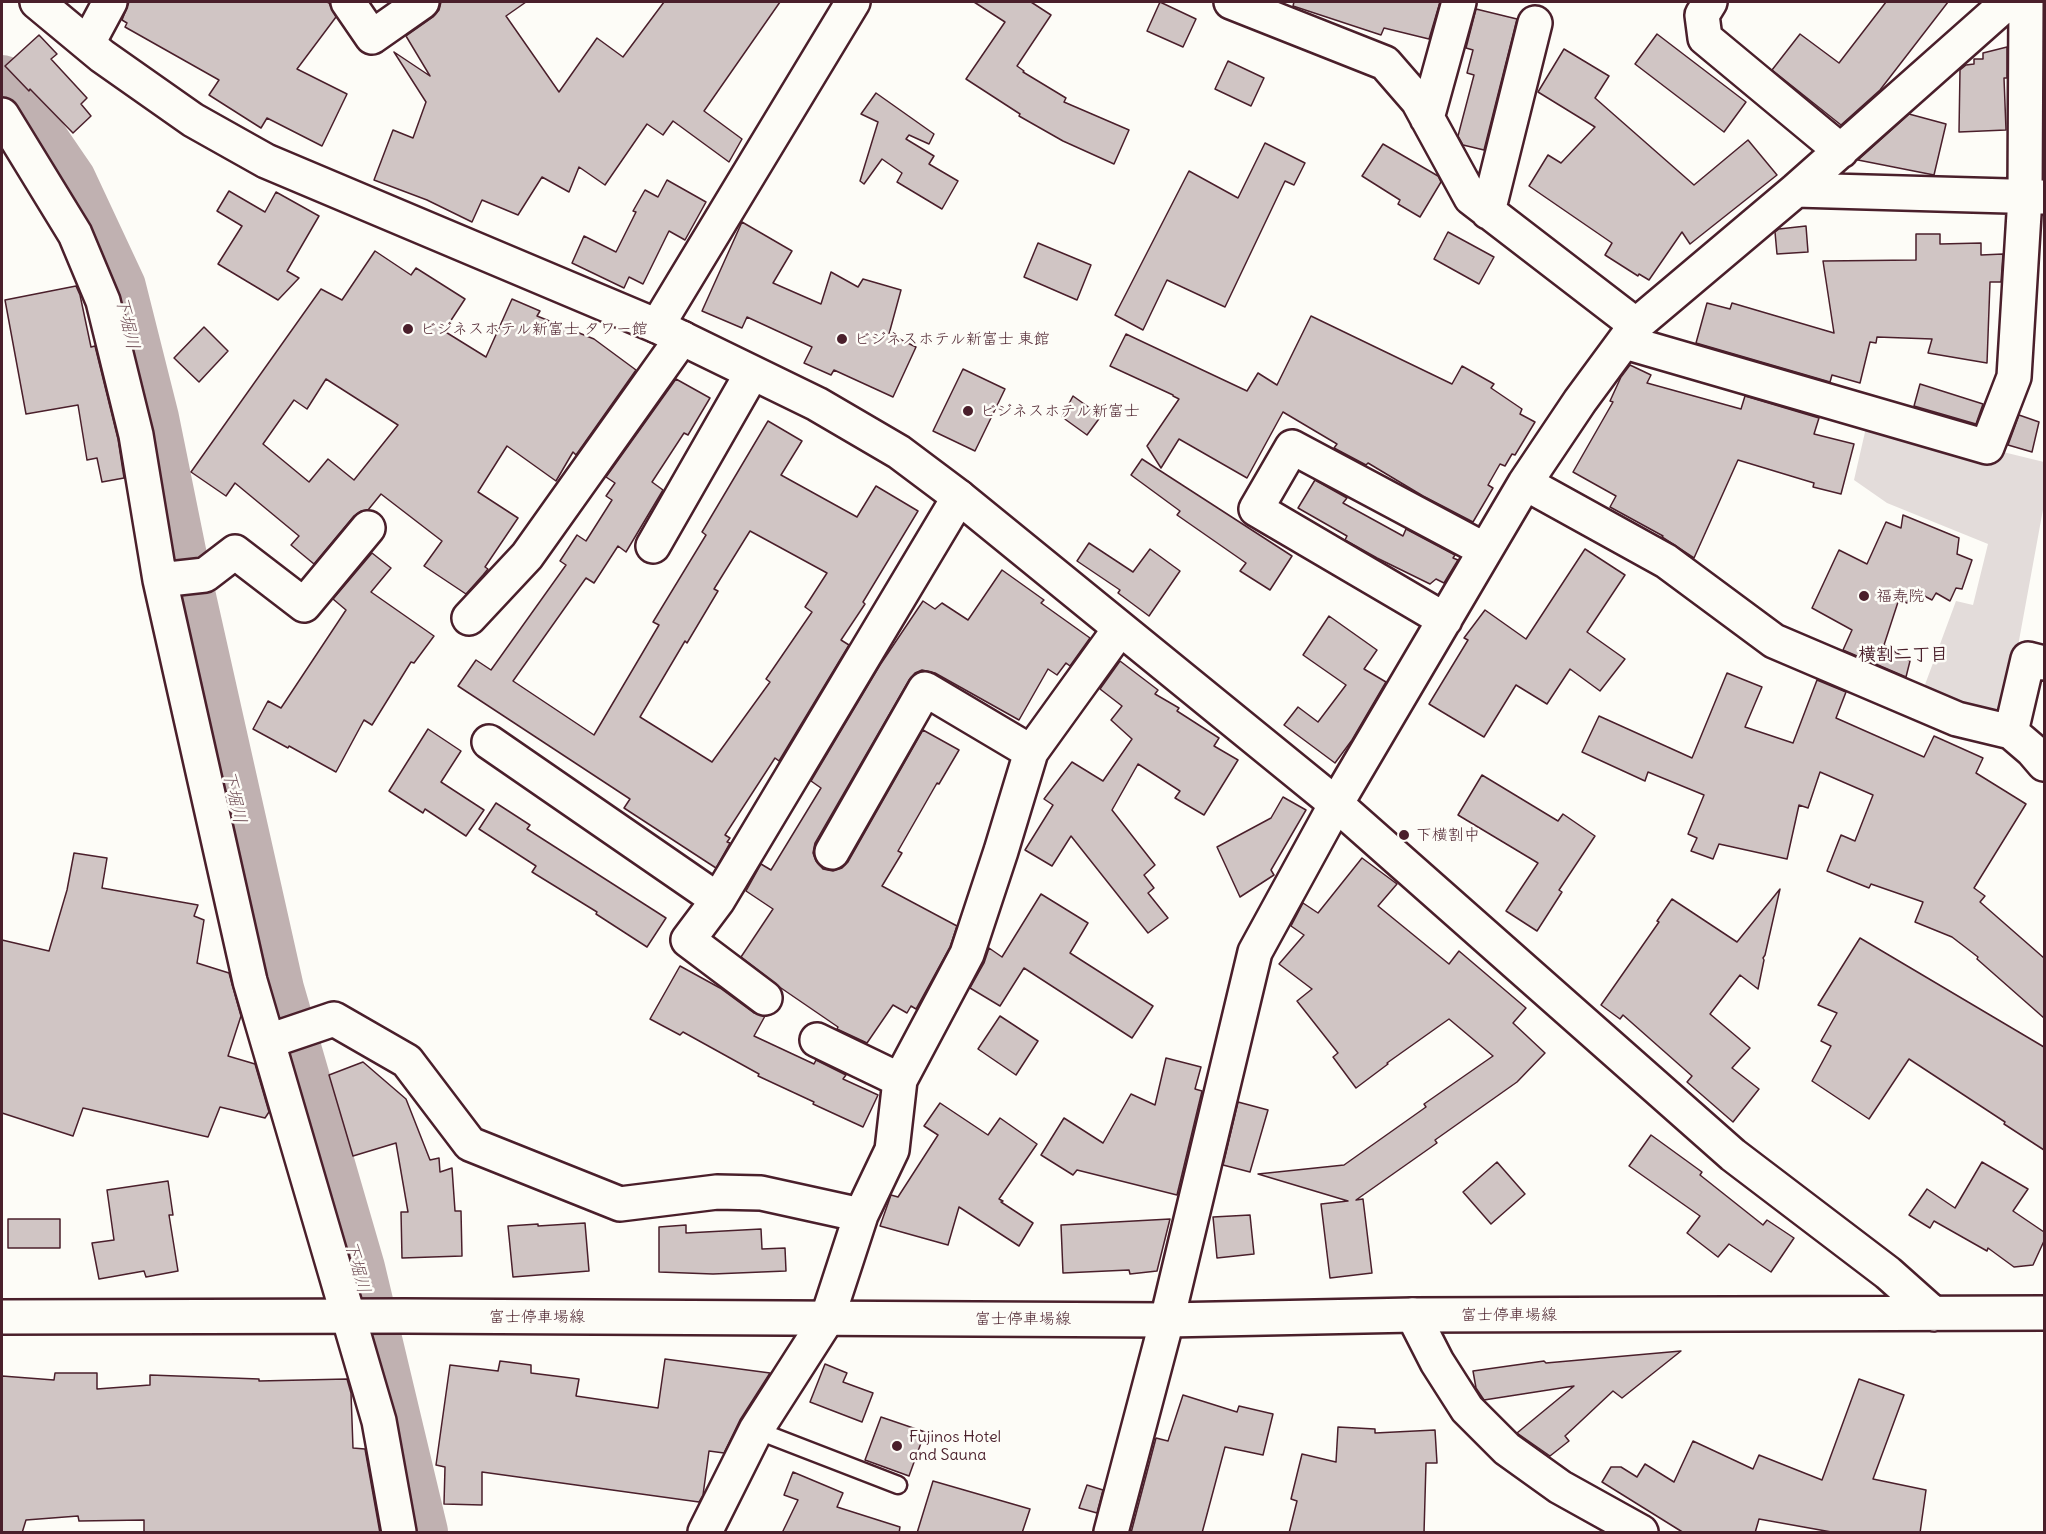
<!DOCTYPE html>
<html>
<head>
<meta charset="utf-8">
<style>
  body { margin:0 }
  #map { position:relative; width:2046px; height:1534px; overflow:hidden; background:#fdfcf7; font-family:Delius,sans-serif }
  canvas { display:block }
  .frame { position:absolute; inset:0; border:3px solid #4a1f2b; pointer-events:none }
</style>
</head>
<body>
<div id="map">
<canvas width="2046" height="1534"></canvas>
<div class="frame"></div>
</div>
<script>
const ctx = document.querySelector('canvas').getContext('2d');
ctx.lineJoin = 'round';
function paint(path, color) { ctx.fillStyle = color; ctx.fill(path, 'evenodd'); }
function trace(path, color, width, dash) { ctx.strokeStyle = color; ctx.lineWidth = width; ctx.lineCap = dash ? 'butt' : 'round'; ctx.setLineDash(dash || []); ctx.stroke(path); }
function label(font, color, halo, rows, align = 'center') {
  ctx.font = font + ' Delius,"Klee One",sans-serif'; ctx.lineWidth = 5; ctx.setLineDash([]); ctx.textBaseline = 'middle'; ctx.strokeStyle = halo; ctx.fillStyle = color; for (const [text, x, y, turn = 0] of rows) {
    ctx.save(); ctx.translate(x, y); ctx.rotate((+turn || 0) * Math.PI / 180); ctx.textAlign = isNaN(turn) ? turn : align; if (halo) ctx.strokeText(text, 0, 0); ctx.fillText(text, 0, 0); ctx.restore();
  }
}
paint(new Path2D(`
  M1868,419L2044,462V504L2005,717L1923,690L1956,601L1973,605L1988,544L1887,503L1854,480Z`), '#e3dcda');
trace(new Path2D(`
  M2,82L69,180L119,287L152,418L181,561L277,989L358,1268L421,1532`), '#c0b1b1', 54);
const building = new Path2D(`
  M129,2H327L329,3L336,17L297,69L347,94L322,146L267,118L261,128L209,95L219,80L125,27L127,23L122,20Z
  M441,2H526L506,16L559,92L597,38L623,57L664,2H780L704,111L742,139L729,162L673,121L663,135L647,124L605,185L579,167L569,192L542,177L518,215L482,200L472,222L427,200L374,180L393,130L413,138L426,102L394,52L430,76L406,36L433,17L439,10Z
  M974,2H1031L1051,15L1017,66L1024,71L1023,72L1066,98L1064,102L1129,130L1114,164L1063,141L1019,116L1020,114L966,79L1005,22Z
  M1160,2L1196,19L1183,47L1147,31Z
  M1294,2H1440L1429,39L1384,28L1381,35L1293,6Z
  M1886,2H1948L1880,90L1841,125L1772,70L1800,34L1839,63Z
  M1476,9L1517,19L1484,150L1463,145L1458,136L1474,75L1467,73L1473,50L1466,48Z
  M1657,34L1746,102L1724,132L1635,64Z
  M39,35L57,54L51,59L87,98L81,104L91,116L73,133L30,89L29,91L5,66Z
  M2007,47V78H2004L2006,130L1959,132L1960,70L1966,65L1974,64V59H1983V53Z
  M1564,49L1609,76L1595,98L1694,185L1748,140L1777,175L1690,244L1682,232L1649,280L1639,274L1638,276L1605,255L1612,243L1529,186L1548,155L1561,163L1595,127L1538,92Z
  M1228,61L1264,78L1251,106L1215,89Z
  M876,93L934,134L929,144L909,135L906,139L934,156L929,164L958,181L942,209L897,182L902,173L882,159L864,184L860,181L878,122L861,114Z
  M1909,114L1946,124L1934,175L1858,160Z
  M1265,143L1305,163L1294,185L1285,181L1225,307L1167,280L1143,330L1115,315L1189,171L1238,198Z
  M1383,144L1438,176L1441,182L1420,217L1398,204L1400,200L1362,176Z
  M667,180L706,202L685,240L669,231L643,284L629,277L624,288L572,263L584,236L616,252L636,212L633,211L645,190L658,197Z
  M229,191L265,212L276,192L319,216L287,271L299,278L278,300L218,264L242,226L217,211Z
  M742,222L792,251L773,283L821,304L831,272L858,287L863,279L901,290L889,334L916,347L893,397L834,370L831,375L804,363L812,347L747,317L742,328L702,311Z
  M1806,226L1808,252L1777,254L1775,232L1779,229Z
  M1448,232L1494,257L1479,284L1434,259Z
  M1916,234H1940V244L1981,243V255L2003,254L2001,282H1990L1987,363L1928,353L1932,339L1877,337L1876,343L1870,342L1860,383L1832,375L1830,382L1696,343L1707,303L1730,309L1732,303L1834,333L1823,261L1916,260Z
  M1038,243L1091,265L1077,300L1024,277Z
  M375,251L411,275L416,268L465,299L444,331L486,357L512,299L540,311L537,316L594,339L636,370L576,455L573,452L556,481L507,446L478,492L518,518L485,567L488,569L483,575L466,594L424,566L442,541L381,494L368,510L361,511L354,516L314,564L291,545L299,536L235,483L226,496L191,472L321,289L342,300ZM326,379L398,425L354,480L328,459L309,482L263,444L294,400L307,409Z
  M76,286L80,295L91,347L95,346L118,439L124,478L102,482L97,458L87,460L78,405L26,414L5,300Z
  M1311,316L1452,384L1462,366L1494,384L1491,388L1522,409L1520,414L1535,422L1515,455L1512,454L1505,466L1500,464L1488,485L1493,488L1473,522L1423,496L1368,463L1366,465L1334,448L1337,444L1283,412L1247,478L1179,439L1161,468L1147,446L1179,399L1173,396V395L1110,366L1126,334L1247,391L1258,373L1277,385Z
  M204,327L228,351L199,382L174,358Z
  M1630,365L1651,375L1647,383L1741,409L1745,396L1819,418L1814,434L1854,444L1841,494L1813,487L1814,483L1738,460L1694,558L1662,537L1663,536L1610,507L1616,496L1573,472L1613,402L1610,401L1621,377Z
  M963,369L1005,389L975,451L933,431Z
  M676,379L710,398L688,435L684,433L652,482L663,490L626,552L618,546L594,583L586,578L513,681L594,735L659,625L653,622L706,535L702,532L768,421L802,441L781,475L857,517L876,486L918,511L863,602L865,604L841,640L849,645L779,761L775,758L725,835L730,838L727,842L730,843L716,868L624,808L630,799L458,686L476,660L491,670L566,565L560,561L577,535L586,541L612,500L606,496L615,483L606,477ZM750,531L827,573L805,607L812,612L766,679L770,682L712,762L640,717L685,641L687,643L718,591L714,589Z
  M1920,384L1983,404L1976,424L1914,406Z
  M1073,396L1101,416L1087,435L1062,417Z
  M2019,415L2039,422L2032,452L2008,445Z
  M1142,459L1292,556L1270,590L1240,571L1246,563L1177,515L1180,511L1131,475Z
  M1315,480L1347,498L1343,503L1403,536L1406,529L1455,555L1453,558L1458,560L1444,583L1436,579L1430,584L1377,558L1345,540L1347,536L1298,508Z
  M1903,515L1959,538L1957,554L1972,560L1962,589L1956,588L1950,601L1936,593L1932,600L1913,590L1907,603L1899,599L1884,645L1910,661L1906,677L1843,650L1852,630L1812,608L1839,550L1867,564L1886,522L1901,528Z
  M1089,543L1133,572L1150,549L1180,571L1149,616L1118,593L1120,590L1077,561Z
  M1585,549L1625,575L1587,632L1625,659L1600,691L1570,669L1547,704L1516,685L1484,737L1429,704L1468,640L1464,638L1485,610L1526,639Z
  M372,553L391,568L371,592L434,636L414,663L411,662L372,725L364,720L336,772L289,746L288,748L253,729L268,701L281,708L346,610L333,599Z
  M1002,570L1044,600L1041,603L1090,638L1070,666L1066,663L1057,675L1048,669L1019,720L935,673L922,670L915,673L909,680L815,843L813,853L816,861L823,869L833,871L842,868L848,862L923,730L959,750L939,784L937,783L898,851L902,853L882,886L957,926L950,947L916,1009L911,1006L907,1013L893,1005L867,1043L837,1029L838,1027L781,988L741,957L773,909L746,891L761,864L771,870L821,788L811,781L880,665L923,601L935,609L942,603L968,620Z
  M1329,616L1377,650L1364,669L1386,682L1352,740L1335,763L1284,725L1298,707L1318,722L1346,685L1303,655Z
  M1120,661L1158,690L1155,694L1179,708L1177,711L1219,738L1214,746L1238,760L1204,815L1175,798L1180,791L1138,764L1112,810L1155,865L1144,875L1154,888L1148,893L1168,918L1148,933L1071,836L1052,866L1025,850L1053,805L1044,799L1072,762L1103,781L1132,739L1111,720L1122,706L1100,689Z
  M1727,673L1762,687L1745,727L1793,743L1817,680L1846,692L1836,718L1924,757L1934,736L1983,758L1976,773L2026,804L1974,888L1985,896L1980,902L2044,958V1018L1977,959L1978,957L1952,937L1915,922L1923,902L1871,884L1869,888L1827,871L1841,835L1855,841L1873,795L1820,772L1808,808L1799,805L1787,859L1719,844L1713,859L1691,851L1697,838L1688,834L1704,795L1648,772L1645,781L1582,752L1599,716L1692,758Z
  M428,729L461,751L441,782L484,810L466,836L425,809L423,813L389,791Z
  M1482,775L1558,821L1563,814L1595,836L1559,890L1562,892L1537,931L1506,911L1538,863L1458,815Z
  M1283,797L1306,810L1271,870L1274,875L1240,897L1217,847L1271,818Z
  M496,803L530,825L527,829L666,918L647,947L596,914L597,912L532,872L536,866L479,829Z
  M74,853L107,858L102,888L198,905L194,916L204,920L197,963L229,973L241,1016L228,1056L255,1064L269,1112L265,1118L220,1107L208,1137L83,1108L73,1136L2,1113V940L49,951L67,890Z
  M1362,858L1397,884L1378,906L1449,964L1459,951L1526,1008L1513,1023L1545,1053L1517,1082L1435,1140L1437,1143L1356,1200L1363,1199L1372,1273L1330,1278L1321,1204L1348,1201L1258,1174L1344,1165L1426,1107L1424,1104L1493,1056L1449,1019L1387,1063L1388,1064L1356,1088L1333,1057L1338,1053L1297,1001L1312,989L1279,964L1304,935L1291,926L1303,903L1318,913Z
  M1780,889L1765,955L1763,958L1764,960L1758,989L1740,975L1710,1014L1750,1048L1732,1068L1759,1089L1733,1122L1687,1082L1692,1076L1623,1015L1620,1019L1601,1005L1659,922L1657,921L1672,899L1737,942Z
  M1041,894L1088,923L1070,953L1153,1006L1132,1038L1024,968L1000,1006L970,988L984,963L989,948L1002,957Z
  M1860,938L2044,1047V1150L2004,1124L2005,1122L1909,1059L1869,1119L1812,1081L1831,1046L1821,1041L1837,1013L1818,1005Z
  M680,966L720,988L754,1013L765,1016L754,1036L814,1064L816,1060L846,1075L843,1079L878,1095L863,1127L813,1104L814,1102L758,1076L759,1074L683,1032L680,1035L650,1019Z
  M1000,1016L1038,1041L1016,1075L978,1049Z
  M1166,1058L1201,1067L1195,1089L1202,1091L1177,1195L1077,1170L1073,1175L1041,1155L1064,1118L1103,1143L1131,1094L1155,1105Z
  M363,1062L406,1099L430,1160L439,1158L440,1172L452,1168L455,1211H461L462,1256L402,1258L401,1212H408L396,1143L353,1156L329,1075Z
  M1238,1102L1268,1110L1250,1172L1223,1165Z
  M940,1103L988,1135L1000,1118L1037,1144L999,1199L1003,1201L1001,1202L1033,1223L1019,1246L959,1207L948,1245L880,1226L891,1195L898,1197L938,1135L924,1126Z
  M1651,1135L1702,1172L1700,1175L1763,1225L1767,1220L1794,1238L1771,1272L1729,1244L1718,1257L1687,1233L1700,1216L1629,1166Z
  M1497,1162L1525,1194L1491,1224L1463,1192Z
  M1982,1162L2028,1189L2013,1211L2044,1232V1241L2033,1265L2014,1267L1988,1248L1987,1251L1934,1221L1930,1228L1909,1215L1927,1189L1955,1208Z
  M168,1181L173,1215H169L178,1271L146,1277L144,1271L99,1279L92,1243L114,1240L107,1190Z
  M1250,1215L1254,1254L1217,1258L1213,1217Z
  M8,1219H60V1248H8Z
  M1170,1219L1157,1271L1130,1274L1129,1270L1063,1273L1061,1225Z
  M585,1223L589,1271L513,1277L508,1226L538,1224V1226Z
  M686,1225V1233L761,1229L762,1249L785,1248L786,1271L713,1274L659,1272V1227Z
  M1681,1351L1622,1398L1613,1391L1565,1436L1569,1441L1550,1456L1517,1433L1574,1386L1484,1400L1476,1388L1473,1371L1544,1361L1546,1363Z
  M665,1359L770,1373L740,1420L724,1453L709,1451L703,1495L699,1502L482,1472V1505L444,1504L445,1467L436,1465L450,1365L498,1371L500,1361L531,1365V1373L579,1379L576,1396L658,1408Z
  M825,1364L847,1373L843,1382L873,1393L862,1422L810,1402Z
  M55,1373H97V1389L150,1385V1375L259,1379V1381L347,1379L351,1393L353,1448L365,1449L380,1533H144V1520L79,1521L78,1516L26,1520L22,1533H2V1376L54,1380Z
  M1859,1379L1904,1395L1873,1479L1926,1490L1920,1533H1837L1759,1519L1755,1533H1684L1602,1482L1611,1467H1621L1637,1477L1645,1464L1674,1482L1693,1441L1753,1469L1759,1455L1822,1480Z
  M1183,1395L1237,1412L1239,1406L1273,1414L1263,1455L1225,1447L1202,1533H1131L1156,1438L1168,1441Z
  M881,1417L925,1432L909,1476L865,1460Z
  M1338,1427L1375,1429V1433L1435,1430L1437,1463H1426L1424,1533H1289L1297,1501L1291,1499L1302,1454L1336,1462Z
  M793,1472L843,1493L837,1507L900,1527L899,1533H782L798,1500L784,1495Z
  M933,1481L1030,1509L1022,1533H917Z
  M1087,1485L1103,1490L1097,1513L1079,1508Z`);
paint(building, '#d0c5c4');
trace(building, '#4a1f2b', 1.5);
const lane = new Path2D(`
  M756,1430L898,1485`);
const street = new Path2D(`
  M348,2L372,37L422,2
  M1231,2L1385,63L1418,101L1471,198L1636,325
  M1710,2L1702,15L1705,38L1841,151
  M88,43L110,2
  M2,115L75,234L103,301L136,435L160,580L250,981L379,1421L399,1532
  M1427,118L1459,2
  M1796,190L2044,197
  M1488,212L1535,23
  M657,326L853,2
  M1625,342L1987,447L2014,377L2025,197L2026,2
  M1525,483L1666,561L1774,641L1957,719L2011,732L2032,750L2044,764
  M653,546L752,373
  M160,580L205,575L235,552L304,605L368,528
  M469,618L527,556L682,338
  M1445,620L1256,509L1292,447L1485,550
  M2011,732L2028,659L2044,663
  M489,742L718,900
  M832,852L925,689L1031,752
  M765,998L688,940L718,900L959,497
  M817,1040L900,1080
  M269,1041L334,1019L407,1061L470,1144L620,1204L717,1192L761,1193L861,1215
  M1413,1315L1437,1362L1467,1409L1507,1449L1560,1487L1641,1532
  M705,1532L756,1430L827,1319L861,1215L892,1150L900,1080L967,954L1001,851L1031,752L1119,630
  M1111,1532L1167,1320L1255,952L1336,804L1525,483L1580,401L1636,325L1796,190L2008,2`);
const secondary = new Path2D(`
  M37,2L102,56L193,120L266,161L657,326L817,404L899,452L959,497L1336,804L1733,1155L1888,1273L1934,1314
  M2,1317L404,1316L1167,1320L1413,1315L2044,1313`);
trace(lane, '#4a1f2b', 21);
trace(street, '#4a1f2b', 38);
trace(secondary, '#4a1f2b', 38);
trace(lane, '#fdfcf7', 16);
trace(street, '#fdfcf7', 33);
trace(secondary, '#fdfcf7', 33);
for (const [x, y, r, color] of [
  [408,329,6,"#4a1f2b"],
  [842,339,6,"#4a1f2b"],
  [968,411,6,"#4a1f2b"],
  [1864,596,6,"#4a1f2b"],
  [1404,835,6,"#4a1f2b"],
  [897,1446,6,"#4a1f2b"]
]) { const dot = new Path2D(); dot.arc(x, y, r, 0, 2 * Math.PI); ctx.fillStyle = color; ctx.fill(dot); trace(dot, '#fdfcf7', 2); }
label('16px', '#4a1f2b', '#fdfcf7', [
  ["ビジネスホテル新富士 タワー館",420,329],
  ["ビジネスホテル新富士 東館",854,339],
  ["ビジネスホテル新富士",980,411],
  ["福寿院",1876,596],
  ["下横割中",1416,835],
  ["Fujinos Hotel",909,1437],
  ["and Sauna",909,1455]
], 'left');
label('16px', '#4a1f2b', '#fdfcf7', [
  ["富士停車場線",1509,1315],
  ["富士停車場線",537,1317],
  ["富士停車場線",1023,1319]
]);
label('italic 18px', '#73525a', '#fdfcf7', [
  ["下堀川",127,323,77],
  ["下堀川",234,797,77],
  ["下堀川",357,1267,75]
]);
label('bold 18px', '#4a1f2b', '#fdfcf7', [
  ["横割二丁目",1903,655]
]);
</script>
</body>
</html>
